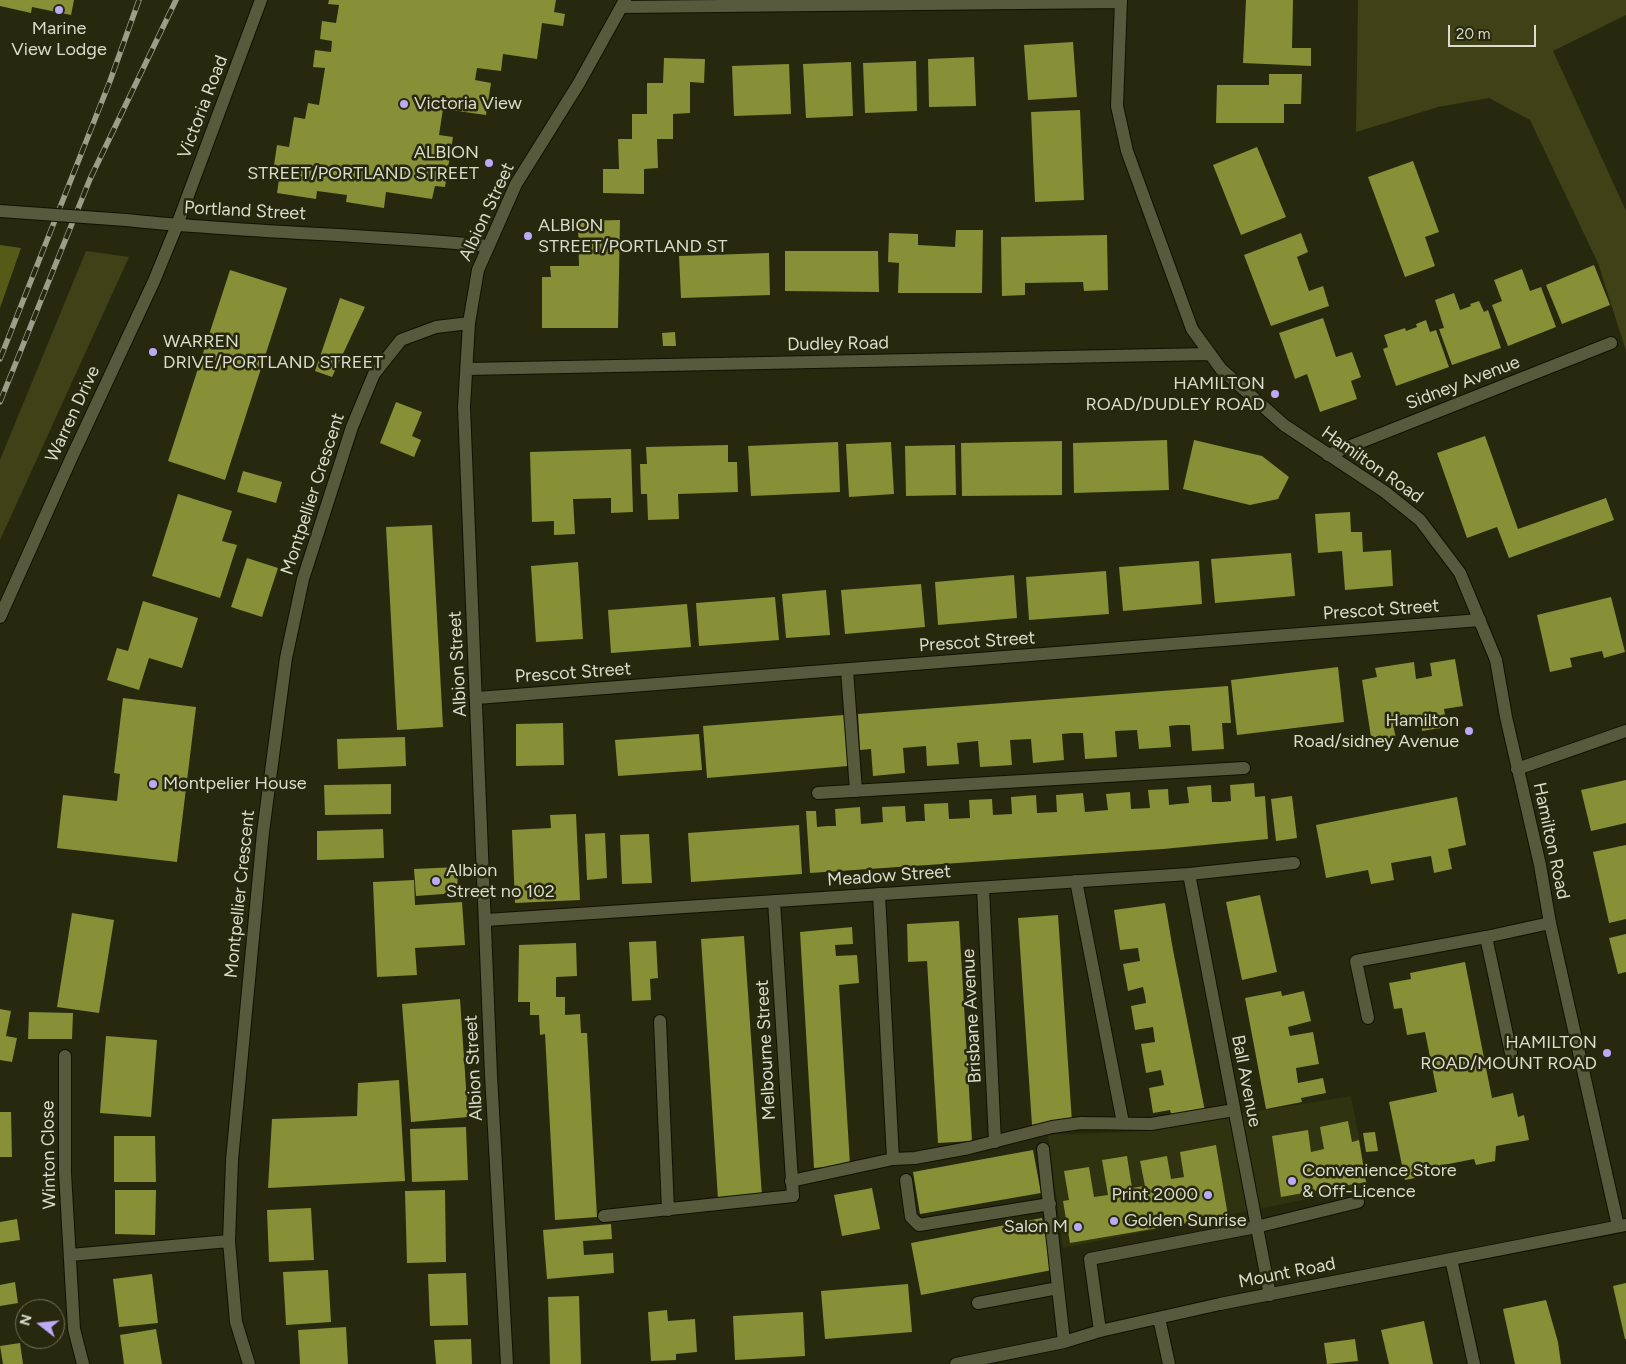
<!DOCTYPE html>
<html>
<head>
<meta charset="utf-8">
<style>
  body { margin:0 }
  #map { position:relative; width:1626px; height:1364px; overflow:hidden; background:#27290e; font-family:Figtree,sans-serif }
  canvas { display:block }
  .north { position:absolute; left:15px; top:1299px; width:50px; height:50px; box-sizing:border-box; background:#27290e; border:1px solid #6f715a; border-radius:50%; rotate:286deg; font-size:14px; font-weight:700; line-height:20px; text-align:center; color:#dadccc }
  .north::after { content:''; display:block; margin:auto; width:18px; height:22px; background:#bbaaf6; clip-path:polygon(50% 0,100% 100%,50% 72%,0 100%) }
  .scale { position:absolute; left:1448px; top:25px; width:88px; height:22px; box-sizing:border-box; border:2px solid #dadccc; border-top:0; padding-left:6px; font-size:15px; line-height:18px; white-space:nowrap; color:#dadccc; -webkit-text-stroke:4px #27290e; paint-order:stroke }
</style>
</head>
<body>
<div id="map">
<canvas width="1626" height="1364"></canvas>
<div class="north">N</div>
<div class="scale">20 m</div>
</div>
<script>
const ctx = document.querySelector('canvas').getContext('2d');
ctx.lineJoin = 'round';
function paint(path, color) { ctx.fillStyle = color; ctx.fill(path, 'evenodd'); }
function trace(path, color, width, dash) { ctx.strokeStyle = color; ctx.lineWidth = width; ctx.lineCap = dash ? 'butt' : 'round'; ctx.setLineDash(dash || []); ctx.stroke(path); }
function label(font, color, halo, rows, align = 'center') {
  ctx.font = font + ' Figtree,sans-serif'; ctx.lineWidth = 5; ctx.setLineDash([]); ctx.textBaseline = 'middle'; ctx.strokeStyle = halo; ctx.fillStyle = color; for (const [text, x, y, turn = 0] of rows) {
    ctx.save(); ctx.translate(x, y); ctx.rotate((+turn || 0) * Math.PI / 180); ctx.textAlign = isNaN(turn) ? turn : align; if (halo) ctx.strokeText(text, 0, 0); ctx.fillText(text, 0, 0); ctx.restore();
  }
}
paint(new Path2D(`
  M1351,1096L1368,1187L1063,1248L1048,1135L1130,1132Z`), '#30330f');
paint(new Path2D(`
  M1358,0H1626V15L1553,51L1626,211V351L1598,263L1530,120L1489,98L1438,107L1356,132Z
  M86,251L129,257L0,540V460Z`), '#3f4216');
paint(new Path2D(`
  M0,245L21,248L0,308Z`), '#555b16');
paint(new Path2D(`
  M0,0H74L71,15L32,7L31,13L0,6Z
  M329,0H556L554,12L565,14L563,26L542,23L537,59L503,54L501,71L477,68L475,80L491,83L486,115L443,109L439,135L453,137L445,187L435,186L432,199L386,192L384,208L346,202L347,195L317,191L316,199L277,193L281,166L274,165L277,145L289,147L294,117L305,119L308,103L319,105L325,68L313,67L315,50L331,52L332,41L320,39L322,21L336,23L339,5L328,4Z
  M1246,0H1293L1292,48H1311V66L1243,63Z
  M1073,42L1077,97L1028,100L1024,45Z
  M974,57L976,106L929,107L928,59Z
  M664,58L705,59L704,83L690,82V113L673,114V139H657L658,168L644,169V194L603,193V169H619L618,139H632V114H647V83H663Z
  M916,61L917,111L865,113L863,63Z
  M851,62L853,116L806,118L803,64Z
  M789,64L791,114L734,116L732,66Z
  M1269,74H1302L1301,104H1284V123H1216L1217,85H1269Z
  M1080,110L1084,200L1035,202L1031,112Z
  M1257,147L1286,217L1241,235L1213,165Z
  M1413,161L1439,232L1425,237L1435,266L1405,277L1368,177Z
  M620,220L618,328H542V277H551L550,266H579L578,221Z
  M956,230H983L982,293H898L899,263L888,262L889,233L918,234V245L955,247Z
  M1301,233L1308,252L1297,257L1309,291L1323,286L1329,306L1271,326L1244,255Z
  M1107,235L1108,290L1084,291L1083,282L1025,283V295L1002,296L1001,237Z
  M785,251H878L879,292L785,291Z
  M769,253L770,295L681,298L679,256Z
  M1594,265L1610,305L1562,324L1546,285Z
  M1522,269L1530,291L1541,287L1556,327L1508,346L1492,305L1502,301L1494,280Z
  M230,270L287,288L225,480L168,461Z
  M1454,293L1460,310L1471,306L1470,304L1479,301L1484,312L1488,310L1501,348L1452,365L1439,329L1444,328L1435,300Z
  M340,298L365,307L332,377L315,371Z
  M1323,318L1336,357L1352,352L1361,377L1351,381L1357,399L1320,412L1307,374L1295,379L1279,333Z
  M1426,320L1430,332L1436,330L1449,367L1396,386L1383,349L1388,347L1384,335L1405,328L1406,331L1417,327L1416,324Z
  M675,332L676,346H663L662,333Z
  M396,402L422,412L412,436L421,440L414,457L380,443Z
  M1485,436L1518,529L1606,498L1614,520L1509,558L1497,527L1467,538L1437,453Z
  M1167,440L1169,490L1074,493L1073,443Z
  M1194,440L1262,456L1289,477L1278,499L1250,505L1183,489Z
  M1062,441V495L962,496L961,443Z
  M838,442L840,492L751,496L748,446Z
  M891,442L894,494L849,497L846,444Z
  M728,445V462H737L738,492L678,494L679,519L648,520L647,494H641L640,464H647L646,447Z
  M955,445L956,495L906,496L905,446Z
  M631,449L633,512L611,513V498L573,499L575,534L554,535V521L532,522L530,452Z
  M243,471L282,482L276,503L237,492Z
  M178,494L232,511L222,541L237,545L220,598L152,576Z
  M1350,512L1351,532H1362L1363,552L1391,550L1393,586L1345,590L1342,551L1318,553L1315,514Z
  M432,525L443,727L397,730L386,527Z
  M1291,553L1295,596L1215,603L1211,559Z
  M247,558L278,568L262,617L231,607Z
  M1199,561L1202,604L1123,611L1119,567Z
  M578,562L583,639L536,642L531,566Z
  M1106,571L1109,614L1029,620L1026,577Z
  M1014,575L1017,618L938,625L935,582Z
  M921,584L925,627L845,634L841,590Z
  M826,590L830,635L786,638L782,594Z
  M775,597L779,640L699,646L696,603Z
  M1611,597L1625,652L1604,658L1602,651L1570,658L1572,667L1550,672L1537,615Z
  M143,601L198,618L182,668L149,658L139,690L107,680L117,648L128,651Z
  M687,604L691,647L611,653L608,610Z
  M1455,659L1463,706L1444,709L1447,727L1422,731L1421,720L1393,724L1396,739L1372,743L1362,680L1377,677L1375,668L1414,662L1416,679L1432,676L1430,663Z
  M1338,667L1344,722L1237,735L1231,680Z
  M1228,686L1231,723H1222L1224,749L1192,751L1190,725H1178L1169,726L1171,747L1139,749L1137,730L1115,731L1117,757L1085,759L1083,733H1072L1062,734L1064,760L1033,763L1031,739L1010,740L1012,765L980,767L978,741L957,743L959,764L927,766L926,746L903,748L905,773L873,776L871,749L860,750L858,714Z
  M123,698L196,707L177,862L57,848L63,795L117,801L120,774L114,773Z
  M844,715L848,766L707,778L703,726Z
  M563,723L564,765L516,766V724Z
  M699,734L702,770L618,776L615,740Z
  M405,737L406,766L338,769L337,739Z
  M1626,780V823L1591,831L1581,790Z
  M1254,783L1255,797L1265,796L1268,839L1163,849L810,873L806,811H816L817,827L827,826H836L835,809L860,807L861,824L883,822L882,807L905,806L906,822L916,821H925L924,804L948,803L949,819L970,818L969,800L992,799L993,815L1012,814L1011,797L1036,795L1037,813L1057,812L1056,795L1083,793L1085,812L1108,810L1106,794L1130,792L1131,809L1150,808L1148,790L1168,789L1169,805L1178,804L1189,803L1187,787L1211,785L1212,802H1222L1231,801L1230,785Z
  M391,784V814L325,815L324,785Z
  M1292,796L1297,838L1276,841L1271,799Z
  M1457,797L1466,845L1448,849L1452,869L1434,873L1431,856L1391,863L1394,880L1383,882L1371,884L1368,870L1326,878L1316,825Z
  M576,814L580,900L515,903L512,830L551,828L550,815Z
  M799,825L802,874L691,882L688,833Z
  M383,829L384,858L317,860V831Z
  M605,833L607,878L587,880L585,834Z
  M649,834L652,883L622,884L620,835Z
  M1626,845V919L1609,923L1593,852Z
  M457,867L458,893L416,896L414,869Z
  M414,880L415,905L462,902L465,945L415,948L417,975L377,977L373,882Z
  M1260,895L1277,972L1242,980L1226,902Z
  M1165,903L1173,950L1205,1111L1172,1117L1170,1110L1153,1113L1149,1088L1164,1085L1161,1070L1146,1073L1141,1044L1155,1042L1153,1027L1135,1030L1131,1006L1146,1003L1145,996L1143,987L1128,991L1123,964L1140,961L1138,948L1120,950L1114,910Z
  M72,913L114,920L99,1013L57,1007Z
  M1058,915L1072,1122L1032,1125L1018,918Z
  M959,921L972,1141L938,1143L927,961L908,962L907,924Z
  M852,927L853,944L835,945L836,956L857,955L858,968L859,983L839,985L850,1165L814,1168L800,932Z
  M1626,934V972L1618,974L1609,938Z
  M744,936L762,1196L718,1199L701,939Z
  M656,941L658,978L650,979L651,1000L632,1001L629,942Z
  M576,943L577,976L556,977V997H565V1015L580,1014L581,1033H587L597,1217L555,1220L545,1034L540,1035L539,1015H530V1002H518L519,945Z
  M1465,962L1492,1098L1513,1093L1518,1117L1524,1115L1529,1140L1496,1146L1495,1161L1476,1165L1474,1159L1428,1168L1430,1175L1405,1180L1389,1102L1437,1092L1425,1032L1407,1035L1402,1008L1394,1009L1389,983L1411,979L1410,973Z
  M1281,991L1282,996L1304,991L1311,1021L1288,1027L1290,1036L1313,1032L1319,1064L1296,1068L1298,1083L1323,1078L1326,1093L1301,1098L1302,1102L1266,1109L1245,998Z
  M460,999L468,1117L411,1122L402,1004Z
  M0,1009L11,1011L6,1036L17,1038L12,1062L0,1060Z
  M29,1012L73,1013L72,1039H28Z
  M106,1036L157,1040L151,1117L100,1113Z
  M399,1080L405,1181L268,1188L272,1119L357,1116L358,1083Z
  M0,1112H11L12,1157H0Z
  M1348,1121L1352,1142L1359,1140L1366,1182L1281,1197L1272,1136L1308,1130L1311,1152L1324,1149L1320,1127Z
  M466,1127L468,1180L412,1182L410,1129Z
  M1375,1132L1378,1151L1366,1152L1363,1133Z
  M114,1136H155L156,1182H114Z
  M1216,1145L1228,1216L1070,1243L1063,1201L1069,1200L1064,1171L1089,1167L1094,1197L1108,1195L1102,1160L1127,1156L1132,1188L1145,1186L1140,1161L1167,1156L1171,1179L1184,1177L1180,1152Z
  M1033,1150L1041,1193L920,1214L913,1172Z
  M872,1188L880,1229L842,1236L834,1195Z
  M115,1190H156L155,1235L115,1234Z
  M445,1190L446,1262L407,1263L405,1191Z
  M311,1208L314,1260L269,1262L267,1210Z
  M1042,1218L1052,1270L921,1295L911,1243Z
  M17,1219L20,1240L0,1243V1222Z
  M611,1224L612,1239L583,1241L584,1255L613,1253L614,1273L547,1279L543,1230Z
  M328,1270L331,1322L286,1325L283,1272Z
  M466,1273L468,1325L430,1326L428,1274Z
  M152,1274L158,1323L119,1327L113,1279Z
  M15,1282L18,1303L0,1306V1285Z
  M1626,1283V1339H1625L1613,1286Z
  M908,1284L912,1332L825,1339L821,1291Z
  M579,1296L581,1364H550L548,1297Z
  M1546,1300L1558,1342L1561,1364H1515L1503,1309Z
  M667,1310L668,1321L695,1319L697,1352L676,1354V1360L651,1361L648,1312Z
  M803,1312L805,1356L735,1360L733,1316Z
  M1424,1321L1433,1364H1389L1381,1330Z
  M346,1327L348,1364H300L298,1330Z
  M156,1329L162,1364H124L120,1335Z
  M471,1339L472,1364H436L434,1340Z
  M1355,1339L1358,1361L1327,1364L1324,1343Z
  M20,1343L23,1364H3L0,1346Z`), '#878f37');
const lane = new Path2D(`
  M847,670L856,791
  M818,793L1244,768
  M1076,881L1123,1123
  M879,894L893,1159
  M1486,937L1511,1053
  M1368,1018L1356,961L1486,937L1550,923
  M660,1021L668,1210
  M1043,1149L1058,1288
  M906,1180L911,1217L919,1225L1050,1204
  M791,1181L893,1159L915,1158L969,1148L1052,1127L1081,1123L1151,1124L1234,1110
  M604,1216L793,1196
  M978,1303L1058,1288L1064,1342
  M1100,1331L1090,1259L1256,1227L1358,1202`);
const street = new Path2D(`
  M1121,0L1117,106L1127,151L1192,329L1221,369L1284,425L1385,492L1420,520L1460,573L1496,660L1506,717L1540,865L1550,923L1618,1226
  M621,7L1121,2
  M126,220C246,233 368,234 488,246
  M467,369L1209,354
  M1328,455L1611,343
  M477,698L1480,620
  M1517,769L1626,731
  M1189,874L1270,1295
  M983,888L995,1142
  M774,901L793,1196
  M486,920L1189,874L1294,863
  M65,1056V1173L74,1329L83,1364
  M70,1255L229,1241
  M1451,1259L1474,1364
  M1159,1318L1169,1364
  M249,1364L236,1322L229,1241L232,1160L263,832L286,658L303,579L352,427L374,374L401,340L436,327L469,323
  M507,1364L491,1075L464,407L469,323L478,270L516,184L579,83L625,0
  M956,1364L1064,1342L1100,1331L1220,1304L1626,1225`);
const secondary = new Path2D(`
  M0,617L70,461L154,281L177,225L261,0`);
trace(lane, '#101200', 14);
trace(street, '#101200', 14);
trace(secondary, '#101200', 14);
trace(lane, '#575a3d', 12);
trace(street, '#575a3d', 12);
trace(secondary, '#575a3d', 12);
const rail = new Path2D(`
  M0,359L110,81L139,0
  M0,402L90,179L176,0`);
trace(rail, '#9c9e8a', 5.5);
trace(rail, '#27290e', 4, [11]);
const streetBridge = new Path2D(`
  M0,211L126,220`);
trace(streetBridge, '#101200', 14, []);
trace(streetBridge, '#575a3d', 12);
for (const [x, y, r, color] of [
  [59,10,5,"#bbaaf6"],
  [404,104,5,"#bbaaf6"],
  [489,163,5,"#bbaaf6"],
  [528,236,5,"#bbaaf6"],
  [153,352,5,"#bbaaf6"],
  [1275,394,5,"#bbaaf6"],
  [1469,731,5,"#bbaaf6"],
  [153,784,5,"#bbaaf6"],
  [436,881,5,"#bbaaf6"],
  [1607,1053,5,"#bbaaf6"],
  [1292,1181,5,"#bbaaf6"],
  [1208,1195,5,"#bbaaf6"],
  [1114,1221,5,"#bbaaf6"],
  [1078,1227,5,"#bbaaf6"]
]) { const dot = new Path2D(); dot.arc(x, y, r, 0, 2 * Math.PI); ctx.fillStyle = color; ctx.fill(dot); trace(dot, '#27290e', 2); }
label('18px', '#dadccc', '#27290e', [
  ["Marine",59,29,"center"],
  ["View Lodge",59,50,"center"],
  ["Victoria View",414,104],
  ["ALBION",479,153,"right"],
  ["STREET/PORTLAND STREET",479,174,"right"],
  ["ALBION",538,226],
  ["STREET/PORTLAND ST",538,247],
  ["WARREN",163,342],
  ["DRIVE/PORTLAND STREET",163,363],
  ["HAMILTON",1265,384,"right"],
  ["ROAD/DUDLEY ROAD",1265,405,"right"],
  ["Hamilton",1459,721,"right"],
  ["Road/sidney Avenue",1459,742,"right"],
  ["Montpelier House",163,784],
  ["Albion",446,871],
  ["Street no 102",446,892],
  ["HAMILTON",1597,1043,"right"],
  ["ROAD/MOUNT ROAD",1597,1064,"right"],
  ["Convenience Store",1302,1171],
  ["& Off-Licence",1302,1192],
  ["Print 2000",1198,1195,"right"],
  ["Golden Sunrise",1124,1221],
  ["Salon M",1068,1227,"right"]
], 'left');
label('18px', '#dadccc', '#27290e', [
  ["Victoria Road",203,107,-69],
  ["Portland Street",245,211,3],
  ["Albion Street",487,212,-65],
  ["Dudley Road",838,344,-1],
  ["Sidney Avenue",1463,383,-21],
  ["Warren Drive",73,414,-65],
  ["Hamilton Road",1372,465,35],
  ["Montpellier Crescent",313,494,-72],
  ["Prescot Street",1381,610,-4],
  ["Prescot Street",977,642,-4],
  ["Albion Street",458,664,-93],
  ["Prescot Street",573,673,-4],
  ["Hamilton Road",1551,841,78],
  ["Meadow Street",889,876,-4],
  ["Montpellier Crescent",240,894,-84],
  ["Brisbane Avenue",972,1016,-93],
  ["Melbourne Street",766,1050,-93],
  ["Albion Street",474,1068,-93],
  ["Ball Avenue",1246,1081,79],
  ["Winton Close",49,1155,-91],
  ["Mount Road",1287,1273,-11]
]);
</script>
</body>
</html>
